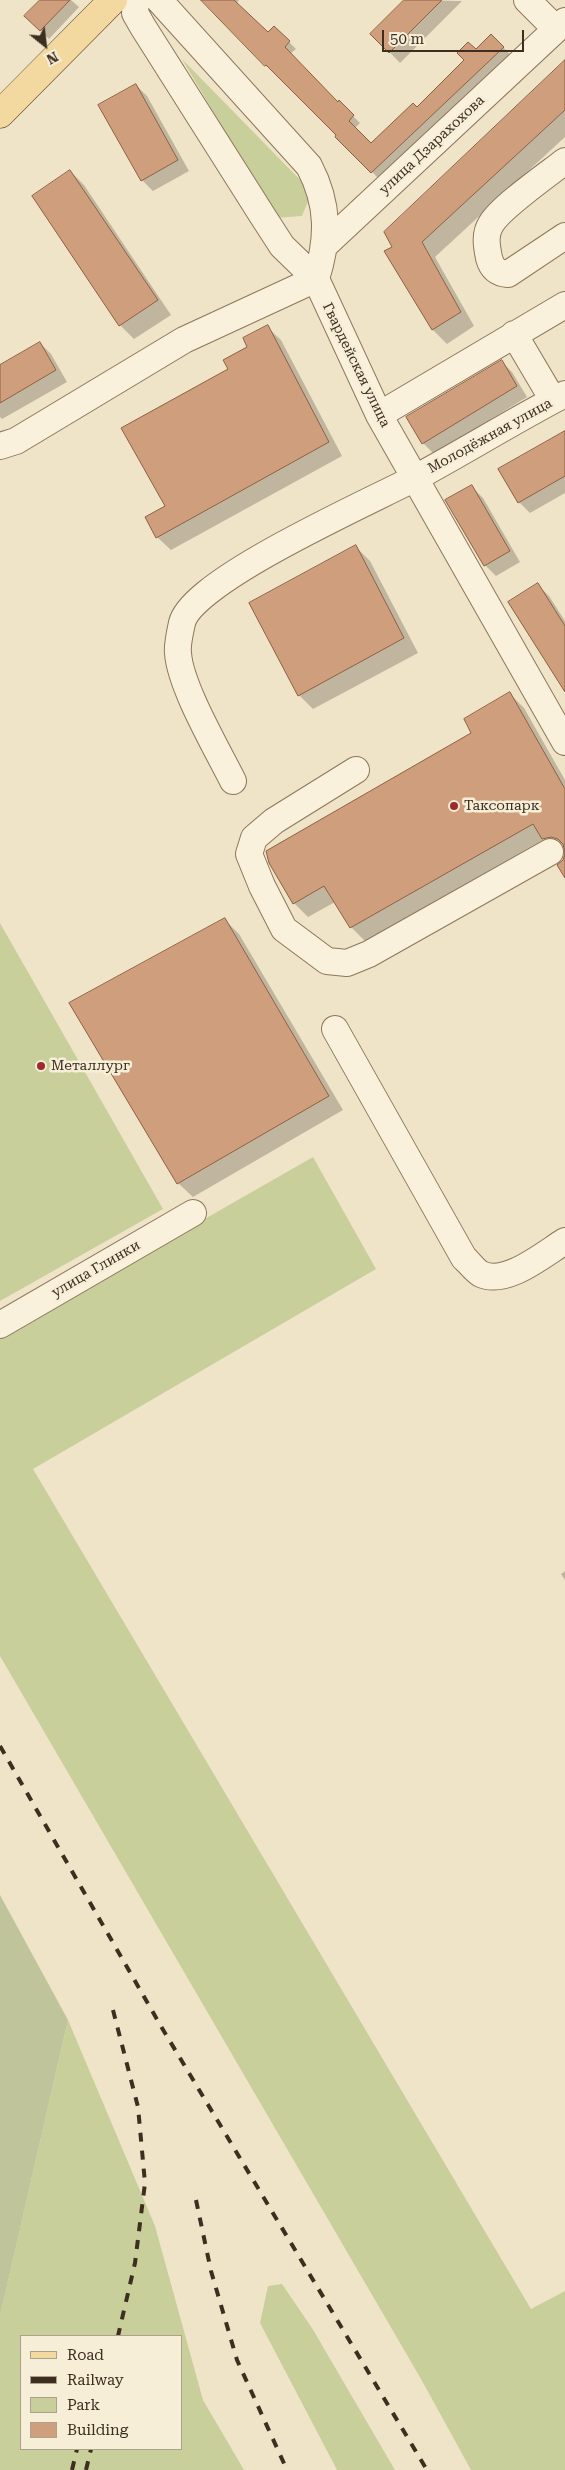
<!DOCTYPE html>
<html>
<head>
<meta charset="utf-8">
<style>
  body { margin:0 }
  #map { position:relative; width:565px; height:2470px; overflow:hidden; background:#f0e4c8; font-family:"Roboto Serif",serif }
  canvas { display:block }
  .legend { position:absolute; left:20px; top:2335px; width:162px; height:115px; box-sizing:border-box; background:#f7eed8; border:1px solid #ada18e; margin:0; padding:6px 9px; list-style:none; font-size:15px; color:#3d2e20 }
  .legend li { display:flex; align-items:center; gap:10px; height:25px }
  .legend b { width:25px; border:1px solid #ada18e }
  .north { position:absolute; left:20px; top:20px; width:50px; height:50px; -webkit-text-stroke:4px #f7eed8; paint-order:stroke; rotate:151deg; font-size:14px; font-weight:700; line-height:20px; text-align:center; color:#3d2e20 }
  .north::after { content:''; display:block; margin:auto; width:18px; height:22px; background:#3d2e20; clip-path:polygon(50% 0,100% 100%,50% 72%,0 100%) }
  .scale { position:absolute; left:382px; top:30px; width:142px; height:22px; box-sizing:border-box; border:2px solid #3d2e20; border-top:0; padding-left:6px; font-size:15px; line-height:18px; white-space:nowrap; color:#3d2e20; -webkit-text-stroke:4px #f7eed8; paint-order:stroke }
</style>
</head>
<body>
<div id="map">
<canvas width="565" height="2470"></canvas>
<ul class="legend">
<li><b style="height:6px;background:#f3d9a0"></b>Road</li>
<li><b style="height:6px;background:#3d2e20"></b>Railway</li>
<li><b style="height:14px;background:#c9cf9b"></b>Park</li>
<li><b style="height:14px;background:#cf9f7d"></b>Building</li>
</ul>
<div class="north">N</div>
<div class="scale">50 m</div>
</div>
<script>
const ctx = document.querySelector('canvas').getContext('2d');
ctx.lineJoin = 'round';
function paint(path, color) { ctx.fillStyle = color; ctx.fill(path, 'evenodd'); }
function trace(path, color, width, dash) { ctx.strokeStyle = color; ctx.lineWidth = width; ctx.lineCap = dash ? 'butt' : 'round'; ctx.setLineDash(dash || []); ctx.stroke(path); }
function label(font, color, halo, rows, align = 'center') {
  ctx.font = font + ' "Roboto Serif",serif'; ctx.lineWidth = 5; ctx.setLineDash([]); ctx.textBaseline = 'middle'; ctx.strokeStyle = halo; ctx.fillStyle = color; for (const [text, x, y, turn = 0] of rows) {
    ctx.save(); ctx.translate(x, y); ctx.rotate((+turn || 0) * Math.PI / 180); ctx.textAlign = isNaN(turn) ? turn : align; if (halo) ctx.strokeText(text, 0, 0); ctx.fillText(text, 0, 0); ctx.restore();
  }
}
paint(new Path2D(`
  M182,59L312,192L302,216L276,218Z
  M0,923L163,1209L0,1301Z
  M313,1157L376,1269L33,1469L531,2309L565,2291V2470H471L421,2379L0,1656V1336Z
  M68,2020L155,2226L203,2400L244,2470H0V2316ZM21,2336H181V2449H21Z
  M282,2284L312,2328L395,2470H337L260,2323L268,2286Z`), '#c9cf9b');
paint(new Path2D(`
  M0,1895L68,2020L0,2316Z`), '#bfc49a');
paint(new Path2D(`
  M42,0H71L79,7L49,39L26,16Z
  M203,0H239L236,4L268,34L274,27L296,49L290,54L338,104L339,102L360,123L355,128L371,145L417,109L491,36L510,54L379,179Z
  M406,0L462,1L400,63L372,34Z
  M565,62V137L435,257L474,326L447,344L433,330L394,248Z
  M136,85L147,96L189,171L153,191L142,180Z
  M70,171L84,185L171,315L134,339L120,325L33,196Z
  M267,327L281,340L342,456L171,550L157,537L167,507L230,369Z
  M40,343L51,354L67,382L2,419L0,417V367Z
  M501,361L512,372L527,397L434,454L423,443Z
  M565,432V493L530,513L519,502L500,469Z
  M472,487L483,498L520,562L496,576L485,565Z
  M356,547L370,561L418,653L313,709L299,695Z
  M538,585L549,596L565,621V690Z
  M510,694L524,708L565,780V851L557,853L544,839L365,941L351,927L335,902L308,917L294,903L267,852L473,733Z
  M225,920L239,934L343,1110L193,1197L178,1183Z
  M565,1571V1580L561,1574Z`), '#0003');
const building = new Path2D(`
  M40,0H70L40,31L24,16Z
  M201,0H234L268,32L274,26L290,41L285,47L338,102L339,100L354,115L349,121L371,143L413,103L417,107L464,60L457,53L468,42L476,49L491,34L504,47L371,173L335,137L336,135L266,65L265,66Z
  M404,0H442L389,53L370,34Z
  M565,60V110L422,242L461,312L432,330L384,251L392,247L384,232Z
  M136,84L178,160L141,181L98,105Z
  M70,170L158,300L119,326L32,196Z
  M268,325L329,442L156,538L145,517L165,506L121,428L228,369L223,360L247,347L243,338Z
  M40,342L56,370L0,403V365Z
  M502,360L517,386L422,444L406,417Z
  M565,431V476L518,503L498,469Z
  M472,485L510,551L484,566L445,500Z
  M356,545L404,638L298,696L249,603Z
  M538,583L565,626V692L508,602Z
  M510,692L565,789V878L557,865L563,860L565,853L563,844L558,839L551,837L542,839L533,824L350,928L324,886L293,904L269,863L266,851L471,733L464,719Z
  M225,918L329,1096L177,1184L69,1003Z`);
paint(building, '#cf9f7d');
trace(building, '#8d5f41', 1);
const minor = new Path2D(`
  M136,0L135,13L143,27L262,215L282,246L316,279L379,415L565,742
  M159,0L309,166C329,204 329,238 316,279
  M527,0L556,29
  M565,161C547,175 501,207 491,224C484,235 487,247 489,258C492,269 497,273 508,274L565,236
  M325,245L565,21
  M514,334L553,400
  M379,415L565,305
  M0,446L16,441L184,340L316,279
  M356,770L274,821L254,838L249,854L262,886L284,929L327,961L347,963L369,954L550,852
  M233,781C217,749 180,686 178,653C177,645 180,632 182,623C192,580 374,500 417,477C467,450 515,420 565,394
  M335,1029L464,1258C469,1262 475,1271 481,1274C506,1286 544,1254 565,1241
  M0,1325L193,1213`);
const major = new Path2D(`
  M0,114L113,0`);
trace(minor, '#8d765c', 28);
trace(major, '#5b4430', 29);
trace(minor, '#faf1dc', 26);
trace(major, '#f3d9a0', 28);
trace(new Path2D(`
  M0,1746L162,2028L427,2470
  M113,2010L138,2107L145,2183L135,2263L118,2336
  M196,2200L211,2271L237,2360L287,2470
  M72,2470L77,2449
  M86,2470L91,2449`), '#3d2e20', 4, [9, 9]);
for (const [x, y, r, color] of [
  [454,806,5,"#9e2a2b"],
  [41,1066,5,"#9e2a2b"]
]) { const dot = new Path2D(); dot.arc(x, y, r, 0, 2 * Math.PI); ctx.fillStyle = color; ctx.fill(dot); trace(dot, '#f7eed8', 2); }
label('14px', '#3d2e20', '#f7eed8', [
  ["улица Дзарахохова",432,145,-43],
  ["Гвардейская улица",356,365,64],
  ["Молодёжная улица",490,436,-29],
  ["улица Глинки",96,1269,-30]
]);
label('14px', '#3d2e20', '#f7eed8', [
  ["Таксопарк",464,806],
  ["Металлург",51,1066]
], 'left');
</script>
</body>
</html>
